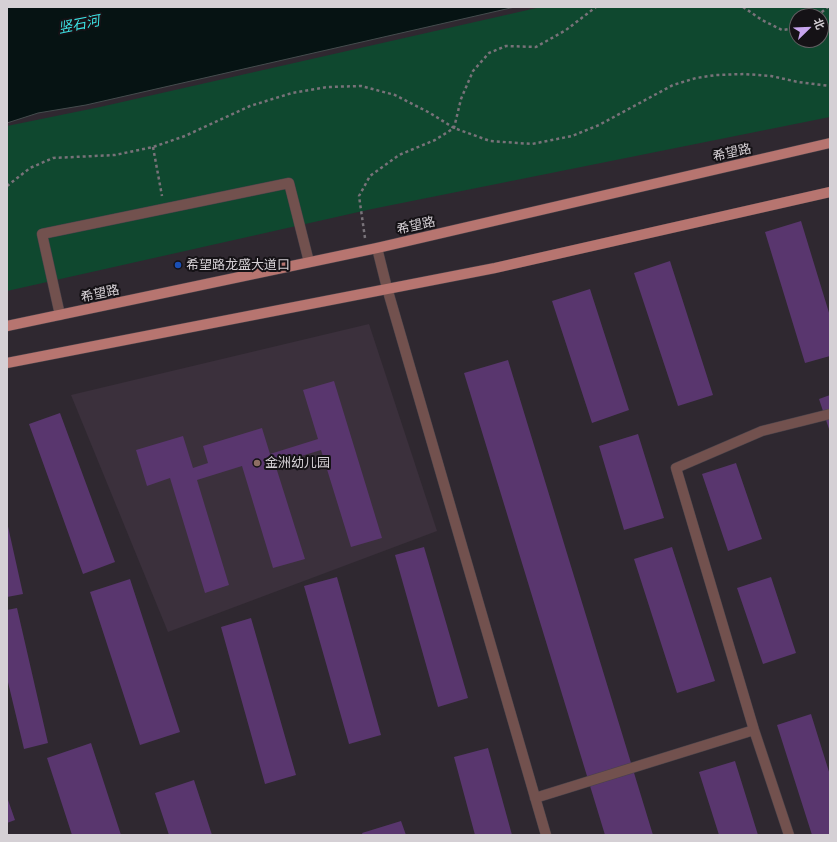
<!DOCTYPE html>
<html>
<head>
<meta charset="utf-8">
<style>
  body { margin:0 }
  #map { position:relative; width:837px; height:842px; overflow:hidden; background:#2f2830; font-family:"IBM Plex Sans","Noto Sans SC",sans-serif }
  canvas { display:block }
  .frame { position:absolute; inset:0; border:8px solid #d5d0d5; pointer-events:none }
  .north { position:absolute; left:789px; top:8px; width:40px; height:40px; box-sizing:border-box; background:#151216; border:1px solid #625e62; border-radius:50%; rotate:67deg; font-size:11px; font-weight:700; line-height:16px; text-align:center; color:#d5d0d5 }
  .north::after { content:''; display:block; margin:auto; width:14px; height:18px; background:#c8a5ee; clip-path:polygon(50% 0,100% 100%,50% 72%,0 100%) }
</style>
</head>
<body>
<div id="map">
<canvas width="837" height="842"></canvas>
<div class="frame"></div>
<div class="north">北</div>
</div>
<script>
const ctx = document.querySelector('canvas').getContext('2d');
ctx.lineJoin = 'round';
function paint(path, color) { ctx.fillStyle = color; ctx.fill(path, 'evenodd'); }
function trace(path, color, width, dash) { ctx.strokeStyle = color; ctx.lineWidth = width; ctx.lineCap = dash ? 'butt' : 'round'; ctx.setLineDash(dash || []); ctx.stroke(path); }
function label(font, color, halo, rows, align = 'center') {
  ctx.font = font + ' "IBM Plex Sans","Noto Sans SC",sans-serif'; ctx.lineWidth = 4; ctx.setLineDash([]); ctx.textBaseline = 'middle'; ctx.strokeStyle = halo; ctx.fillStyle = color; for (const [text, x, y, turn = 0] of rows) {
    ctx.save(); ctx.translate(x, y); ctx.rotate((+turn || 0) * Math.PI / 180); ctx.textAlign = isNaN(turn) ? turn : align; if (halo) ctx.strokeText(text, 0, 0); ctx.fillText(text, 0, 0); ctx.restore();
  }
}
paint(new Path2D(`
  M369,324L437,531L168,632L71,395Z`), '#3b303c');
paint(new Path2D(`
  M541,7H830V117L372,209L7,291V126L100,107ZM797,16H821V40H797Z`), '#0f482f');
const water = new Path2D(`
  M7,7H515L86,105L38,113L7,123Z`);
paint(water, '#061313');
trace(water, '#444c4d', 1);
paint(new Path2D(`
  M801,221L830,316V356L805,363L765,232Z
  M670,261L713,395L678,406L634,273Z
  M590,289L629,410L592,423L552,301Z
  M508,360L653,835H605L464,373Z
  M334,381L382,538L351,547L321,450L275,464L305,559L273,568L242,466L197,480L229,585L205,593L170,478L147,486L136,450L183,436L193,468L208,463L203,446L262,428L270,454L318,439L303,390Z
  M830,395V432L819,399Z
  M60,413L115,562L83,574L29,424Z
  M638,434L664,518L624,530L599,446Z
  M736,463L762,539L728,551L702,474Z
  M7,522L23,594L7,597Z
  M424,547L468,698L438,707L395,555Z
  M672,547L715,681L677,693L634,559Z
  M337,577L381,735L349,744L304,586Z
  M771,577L796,653L763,664L737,588Z
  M130,579L180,732L140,745L90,592Z
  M17,608L48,743L24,749L7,678V610Z
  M251,618L296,775L265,784L221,627Z
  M811,714L830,775V835H812L777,725Z
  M91,743L121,835H72L47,758Z
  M488,748L512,835H475L454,757Z
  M735,761L758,835H719L699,772Z
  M194,780L212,835H169L155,793Z
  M7,797L15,820L7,823Z
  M401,821L406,835H363L362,833Z`), '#59366e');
const minor = new Path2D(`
  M377,248L387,288L546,835
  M60,315L42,234L289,183L309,262
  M535,798L754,730
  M789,835L754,730L676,468L762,431L830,414`);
const major = new Path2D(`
  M7,326L377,248L830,143
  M7,363L495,268L830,192`);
trace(minor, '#4a434a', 11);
trace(major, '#4a434a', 11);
trace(new Path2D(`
  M743,7L762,20L782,30L797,28
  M817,16L828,7
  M153,147L162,196
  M7,186L30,168L53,158L115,155L153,147L185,136L250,106L292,93L328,87L361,86L395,95L430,113L454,128L490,141L532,144L572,136L599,125L673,85L696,78L716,75L744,74L771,76L798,82L830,86
  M365,238L359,196L370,176L399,155L435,140L454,128L461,99L473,71L489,53L506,46L536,47L566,30L596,7`), '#787279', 2.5, [3, 3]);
trace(minor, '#72514e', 10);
trace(major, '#b77570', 10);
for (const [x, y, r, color] of [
  [178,265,4,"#1a4fb4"],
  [257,463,4,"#8d6e63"]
]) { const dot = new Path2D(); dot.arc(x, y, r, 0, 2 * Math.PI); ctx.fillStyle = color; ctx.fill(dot); trace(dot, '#151216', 1.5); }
label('13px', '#d5d0d5', '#151216', [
  ["希望路",732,153,-13],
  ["希望路",416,226,-13],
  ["希望路",100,294,-12]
]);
label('13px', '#d5d0d5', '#151216', [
  ["希望路龙盛大道口",186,265],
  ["金洲幼儿园",265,463]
], 'left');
label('italic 14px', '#3de1e3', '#151216', [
  ["竖石河",79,25,-11]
]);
</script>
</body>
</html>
